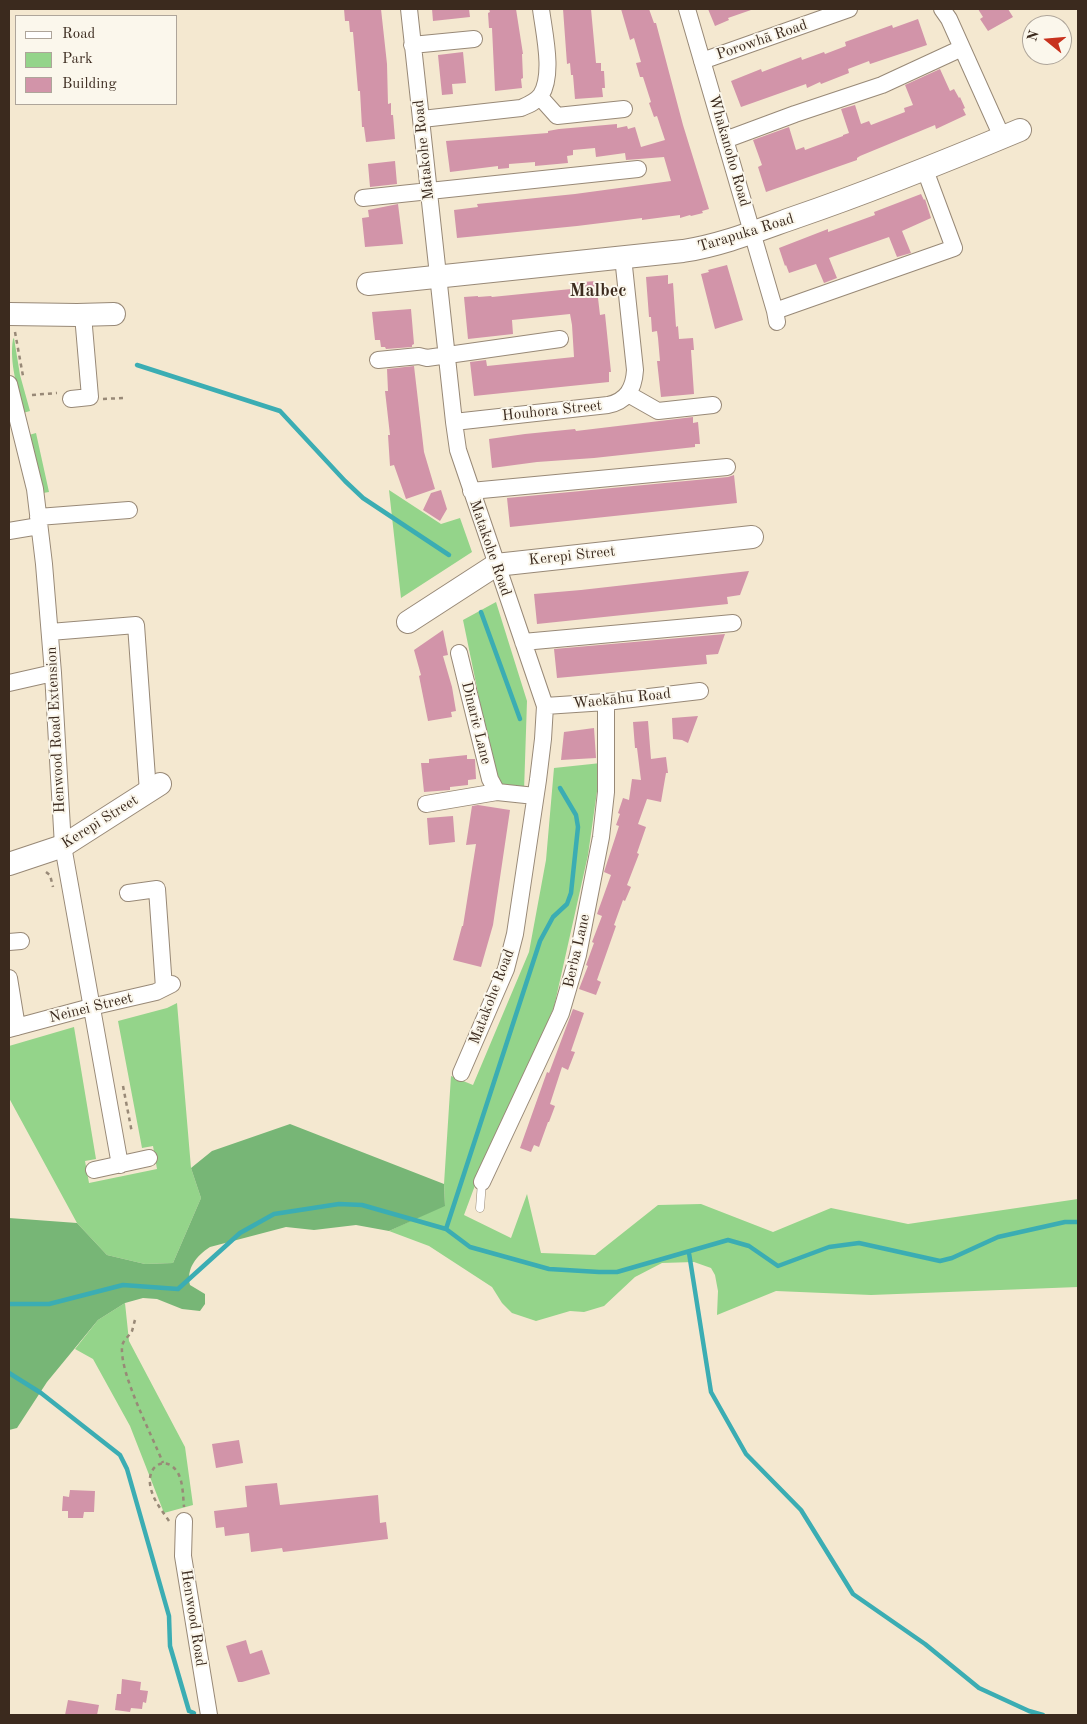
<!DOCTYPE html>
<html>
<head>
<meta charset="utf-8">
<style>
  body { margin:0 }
  #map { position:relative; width:1087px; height:1724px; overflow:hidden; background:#f4e8d0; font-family:"Old Standard TT",serif }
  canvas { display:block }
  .frame { position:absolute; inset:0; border:10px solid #3b2a1e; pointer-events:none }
  .legend { position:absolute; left:15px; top:15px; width:162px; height:90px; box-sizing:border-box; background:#fbf7ec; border:1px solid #aea59a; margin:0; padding:6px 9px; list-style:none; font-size:15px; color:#3b2a1e }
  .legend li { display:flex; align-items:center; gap:10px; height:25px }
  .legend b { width:25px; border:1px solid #aea59a }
  .north { position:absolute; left:1022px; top:15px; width:50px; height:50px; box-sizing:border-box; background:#fbf7ec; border:1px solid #aea59a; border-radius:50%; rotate:287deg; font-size:14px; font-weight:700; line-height:20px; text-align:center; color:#3b2a1e }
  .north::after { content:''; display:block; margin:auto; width:18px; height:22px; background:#c8321e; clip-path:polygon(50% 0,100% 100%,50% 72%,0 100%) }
</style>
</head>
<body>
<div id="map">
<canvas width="1087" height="1724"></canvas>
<div class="frame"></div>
<ul class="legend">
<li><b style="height:6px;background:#fff"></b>Road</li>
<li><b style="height:14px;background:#94d48a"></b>Park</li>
<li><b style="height:14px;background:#d294a9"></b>Building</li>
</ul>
<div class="north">N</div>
</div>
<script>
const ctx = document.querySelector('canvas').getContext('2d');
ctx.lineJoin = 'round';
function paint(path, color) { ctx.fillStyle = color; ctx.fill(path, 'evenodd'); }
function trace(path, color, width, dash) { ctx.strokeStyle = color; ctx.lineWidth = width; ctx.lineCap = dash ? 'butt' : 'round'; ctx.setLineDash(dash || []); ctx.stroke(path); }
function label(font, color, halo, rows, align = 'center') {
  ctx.font = font + ' "Old Standard TT",serif'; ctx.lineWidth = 4; ctx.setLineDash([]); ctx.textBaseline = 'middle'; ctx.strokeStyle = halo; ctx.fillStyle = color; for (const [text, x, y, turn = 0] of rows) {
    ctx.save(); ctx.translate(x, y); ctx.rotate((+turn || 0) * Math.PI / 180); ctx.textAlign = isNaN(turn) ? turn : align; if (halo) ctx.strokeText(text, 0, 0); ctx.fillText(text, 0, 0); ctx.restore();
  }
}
paint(new Path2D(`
  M14,338L20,375L30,411L23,413C18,389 9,363 13,339Z
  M36,433L49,492L43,493L29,435Z
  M389,490L441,524L460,518L472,552L401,598Z
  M496,602L527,701L524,791L502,785L492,761L463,620Z
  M601,763L588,855L554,1007L497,1143L477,1180L464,1215L511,1238L527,1194L541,1253L595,1255L658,1205L701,1204L773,1232L831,1208L908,1224L1078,1199V1287L871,1295L776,1291L717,1315L718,1291L715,1275L711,1268L694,1262L662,1263L635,1277L604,1306L584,1312L570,1311L536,1321L512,1313L502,1303L492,1287L429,1246L389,1231L445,1205L444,1184L451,1076L473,1085L529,952L546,860L554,768Z
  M177,1003L191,1168L201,1198L173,1263L145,1264L107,1255L77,1223L9,1098V1046L74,1027L96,1159L85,1161L89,1183L157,1169L153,1146L142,1148L118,1021L167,1008Z
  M125,1303L129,1341L185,1447L193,1505L164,1513L130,1426L93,1359L75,1349L98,1320Z`), '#94d48a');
paint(new Path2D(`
  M290,1124L444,1184L445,1206L389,1231L356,1225L314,1230L286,1227L210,1247C196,1256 186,1269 190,1285L205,1294V1304L200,1311L182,1309L157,1299L143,1298L125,1303L98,1320L47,1382L17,1428L9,1430V1218L77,1223L107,1255L145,1264L173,1263L201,1198L191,1168L212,1151Z`), '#77b676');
trace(new Path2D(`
  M137,365L280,411L345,481L363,498L449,555
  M481,612L520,719
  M446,1229L540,941L553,917L567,904L571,893L578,827L576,815L560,788
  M689,1253L711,1392L746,1454L801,1510L853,1594L925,1644L979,1688L1029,1711L1043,1715
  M9,1304H49L123,1285L178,1289L240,1233L274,1214L339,1204L362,1205L446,1229L470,1247L549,1269L599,1272H617L728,1240L749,1246L778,1266L829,1247L859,1243L940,1261L952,1258L998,1237L1065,1222H1078
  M9,1373L41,1393L120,1455L127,1469L169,1616L170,1646L189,1711L194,1713`), '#3badb3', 4.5);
paint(new Path2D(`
  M344,9H381L387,64L388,104L391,103V115H393L395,139L366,142L364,127H362L360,91H358L353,32H350L349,21H345Z
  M432,9H469L470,17L433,21Z
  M489,9H516L523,54H522L523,78L521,79L522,88L495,91L492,28H489L488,13L490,12Z
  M563,9H591L596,63H601V71H604L605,88H602L603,97L575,99L573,75H571L570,63L567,64Z
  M621,9H649L654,23H656L683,125L709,209L702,211L703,213L691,216L690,215L680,218V215L642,220V218L577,226L457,238L454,210L478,207L477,204L575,194L671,181L664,157L626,160L625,153L596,157L595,148L573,150V155L567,156L568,163L535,166V162L509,164V168L498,169V166L450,172L446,141L548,133V131L559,129L617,124V128L627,126L628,129L635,127L641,147L665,140L657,116L654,117L649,103L651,102L643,77H640L636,63L641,62L634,38L630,40Z
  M708,9H750L751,10L728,18L729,20L715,26Z
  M978,9H1008L1013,17L988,31L980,19L983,17Z
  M918,19L927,45L870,64L869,61L848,69L849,73L821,84L820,82L807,88L806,84L741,107L731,81L761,69L762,72L801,57L802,60L824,52L825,54L846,46L845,42L892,25L893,28Z
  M463,52L466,83L452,84L453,94L442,95L438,55Z
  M940,69L950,91L954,89L959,98L960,97L965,108L963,109L966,115L936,129L935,125L860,156L857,158V160L766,192L758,167L762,165L753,140L789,127L796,150L804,147L805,150L843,136V135L849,133L841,109L855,105L861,124L869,121L871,125L905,112L904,108L913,105L905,85Z
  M395,161L397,184L370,187L368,164Z
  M921,194L924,200L925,199L931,218L902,231L911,253L897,257L889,237L829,258L837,278L824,283L816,264L789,273L786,265L785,266L779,248L828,229V232L875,215L874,212Z
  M398,204L403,244L365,247L362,218L369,217L368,210Z
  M727,265L743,320L715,329L701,274L709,272L708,270Z
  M668,275V284L673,283L676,327L678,326L679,339L693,338L694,350H691L694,394L661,397L657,361H660L658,338L657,331L652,332L651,317H649L646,277Z
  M596,281L600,315L605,314L611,372H609V382L474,396L470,362L486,360L487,366L574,357L572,325L570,314L512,320L513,334L468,339L464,297L478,296V297L491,296L492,297L571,289L570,283Z
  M411,309L414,344L412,345V347L386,349L385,347H381L380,340H375L372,312Z
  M414,366L424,452L435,489L406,499L394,465L390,466L388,435H390L385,391H388L387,369Z
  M693,417V423L698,422L700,444H695V447L594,458L537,462L492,468L489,439L525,434L575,429L576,431Z
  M734,475L737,503L510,527L507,498L728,477Z
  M441,490L447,509L440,521L423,510L431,493Z
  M749,571L740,595L727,597L728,604L537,624L534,594L581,590Z
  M443,630L448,655L443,656L452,687L456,711L451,712L452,717L428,721L419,676L421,675L414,650Z
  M725,634L718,654L706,655L707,664L557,678L554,649Z
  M698,716L688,743L682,740L673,739L672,718Z
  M648,721L651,759L666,757L668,773H666L661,802L647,799L638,824L646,827L637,853L639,854L627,885L631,887L625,901L623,900L614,925L616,926L597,980L601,982L596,995L579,989L586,971L588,966L586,965L594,943L592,942L602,916L597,914L611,875L604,872L619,826L616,825L620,814L618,813L623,798L629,800L632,779L641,780L637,748H635L633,722Z
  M594,728L596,758L561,760L564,732Z
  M467,755V759H475L476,779L468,780V785L450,787V790L424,792L421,763H429V759Z
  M478,805L510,810L493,925L481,967L453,960L462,926H463L476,844L466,845L472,806Z
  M453,816L455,842L429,845L427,818Z
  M573,1009L584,1013L571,1051L575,1052L568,1070L562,1067L550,1104L555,1106L549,1122H548L539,1147L534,1145L531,1152L520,1148L547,1072L549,1073Z
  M239,1440L243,1463L216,1468L212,1444Z
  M277,1483L280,1505L378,1495L380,1523L386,1522L388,1539L283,1552L282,1548L251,1552L249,1533L225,1536L224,1527L216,1528L214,1511L247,1507L245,1486Z
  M70,1490L95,1491L94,1512H84L83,1518H68V1511H62L63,1496L69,1497Z
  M246,1640L250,1654L262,1650L270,1674L242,1682H238L226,1646Z
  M122,1679L141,1682L140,1690L148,1691L146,1703L143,1702L142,1709L131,1708L130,1712L115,1710L117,1694H121Z
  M68,1700L99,1705L97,1715H65Z`), '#d294a9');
const lane = new Path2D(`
  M480,1208L482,1182`);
const street = new Path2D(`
  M409,9L454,422L458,450L545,706L543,739L538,780L515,934L506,969L461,1073
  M687,9L775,311L777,322
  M942,9L949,19L1002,137
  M412,45L474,39
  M702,61L849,9
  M540,97L557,116L624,109
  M422,119L521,108C528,105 536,102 541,95C554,74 544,33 541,9
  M725,140L795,114L882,85L962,48
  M363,198L638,169
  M775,311L954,248L925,170
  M378,360L419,356L427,358L560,339
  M9,384L35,489L44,564L53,673L63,846L120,1165
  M628,394L658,411L713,405
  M71,399L90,397L83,315
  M454,422L608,405C627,401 634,388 635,370L623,257
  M471,491L727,467
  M38,517L129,510
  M9,531L39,526
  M50,632L136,625L148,792
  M523,642L733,623
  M459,653L490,779L497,792
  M9,683L53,673
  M545,706L606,702L700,691
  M426,804L497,792L535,796
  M128,893L157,889L164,988
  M9,942L21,941
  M9,978L17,1027
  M9,1029L91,1007L156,992L172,984
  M94,1170L149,1158
  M482,1182L561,1013L578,955L601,837L606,792V702
  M184,1521L183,1556L209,1715`);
const secondary = new Path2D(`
  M368,284L683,251C722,245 759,230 796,217C872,191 946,161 1020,130
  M9,314L77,315L114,314
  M408,622L496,565L752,537
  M9,864L63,846L160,784`);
trace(lane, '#988977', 9);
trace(street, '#988977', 18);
trace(secondary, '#988977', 24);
trace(new Path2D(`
  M15,332L23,376
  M32,395L57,393
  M103,399L124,398
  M46,872L50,875L53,887
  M123,1086L132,1133
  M135,1320C134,1323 133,1328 132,1331C129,1337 123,1339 122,1347C120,1375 152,1435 163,1463
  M169,1521C161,1509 152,1499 150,1484C148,1464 167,1455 178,1473C183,1482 183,1496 184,1507`), '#988977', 2.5, [4, 4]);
trace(lane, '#fff', 8);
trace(street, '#fff', 16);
trace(secondary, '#fff', 22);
label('15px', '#3b2a1e', '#fbf7ec', [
  ["Porowhā Road",762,40,-19],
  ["Matakohe Road",424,150,-96],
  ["Whakanoho Road",729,151,74],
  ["Tarapuka Road",746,233,-17],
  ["Houhora Street",552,411,-6],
  ["Matakohe Road",490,548,71],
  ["Kerepi Street",572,556,-6],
  ["Waekāhu Road",622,699,-6],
  ["Dinaric Lane",476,723,76],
  ["Henwood Road Extension",56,730,-93],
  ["Kerepi Street",100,822,-32],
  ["Berba Lane",577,951,-77],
  ["Matakohe Road",492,997,-69],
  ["Neinei Street",91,1008,-14],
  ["Henwood Road",193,1618,81]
]);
label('bold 18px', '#3b2a1e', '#fbf7ec', [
  ["Malbec",598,291]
]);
</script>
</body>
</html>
